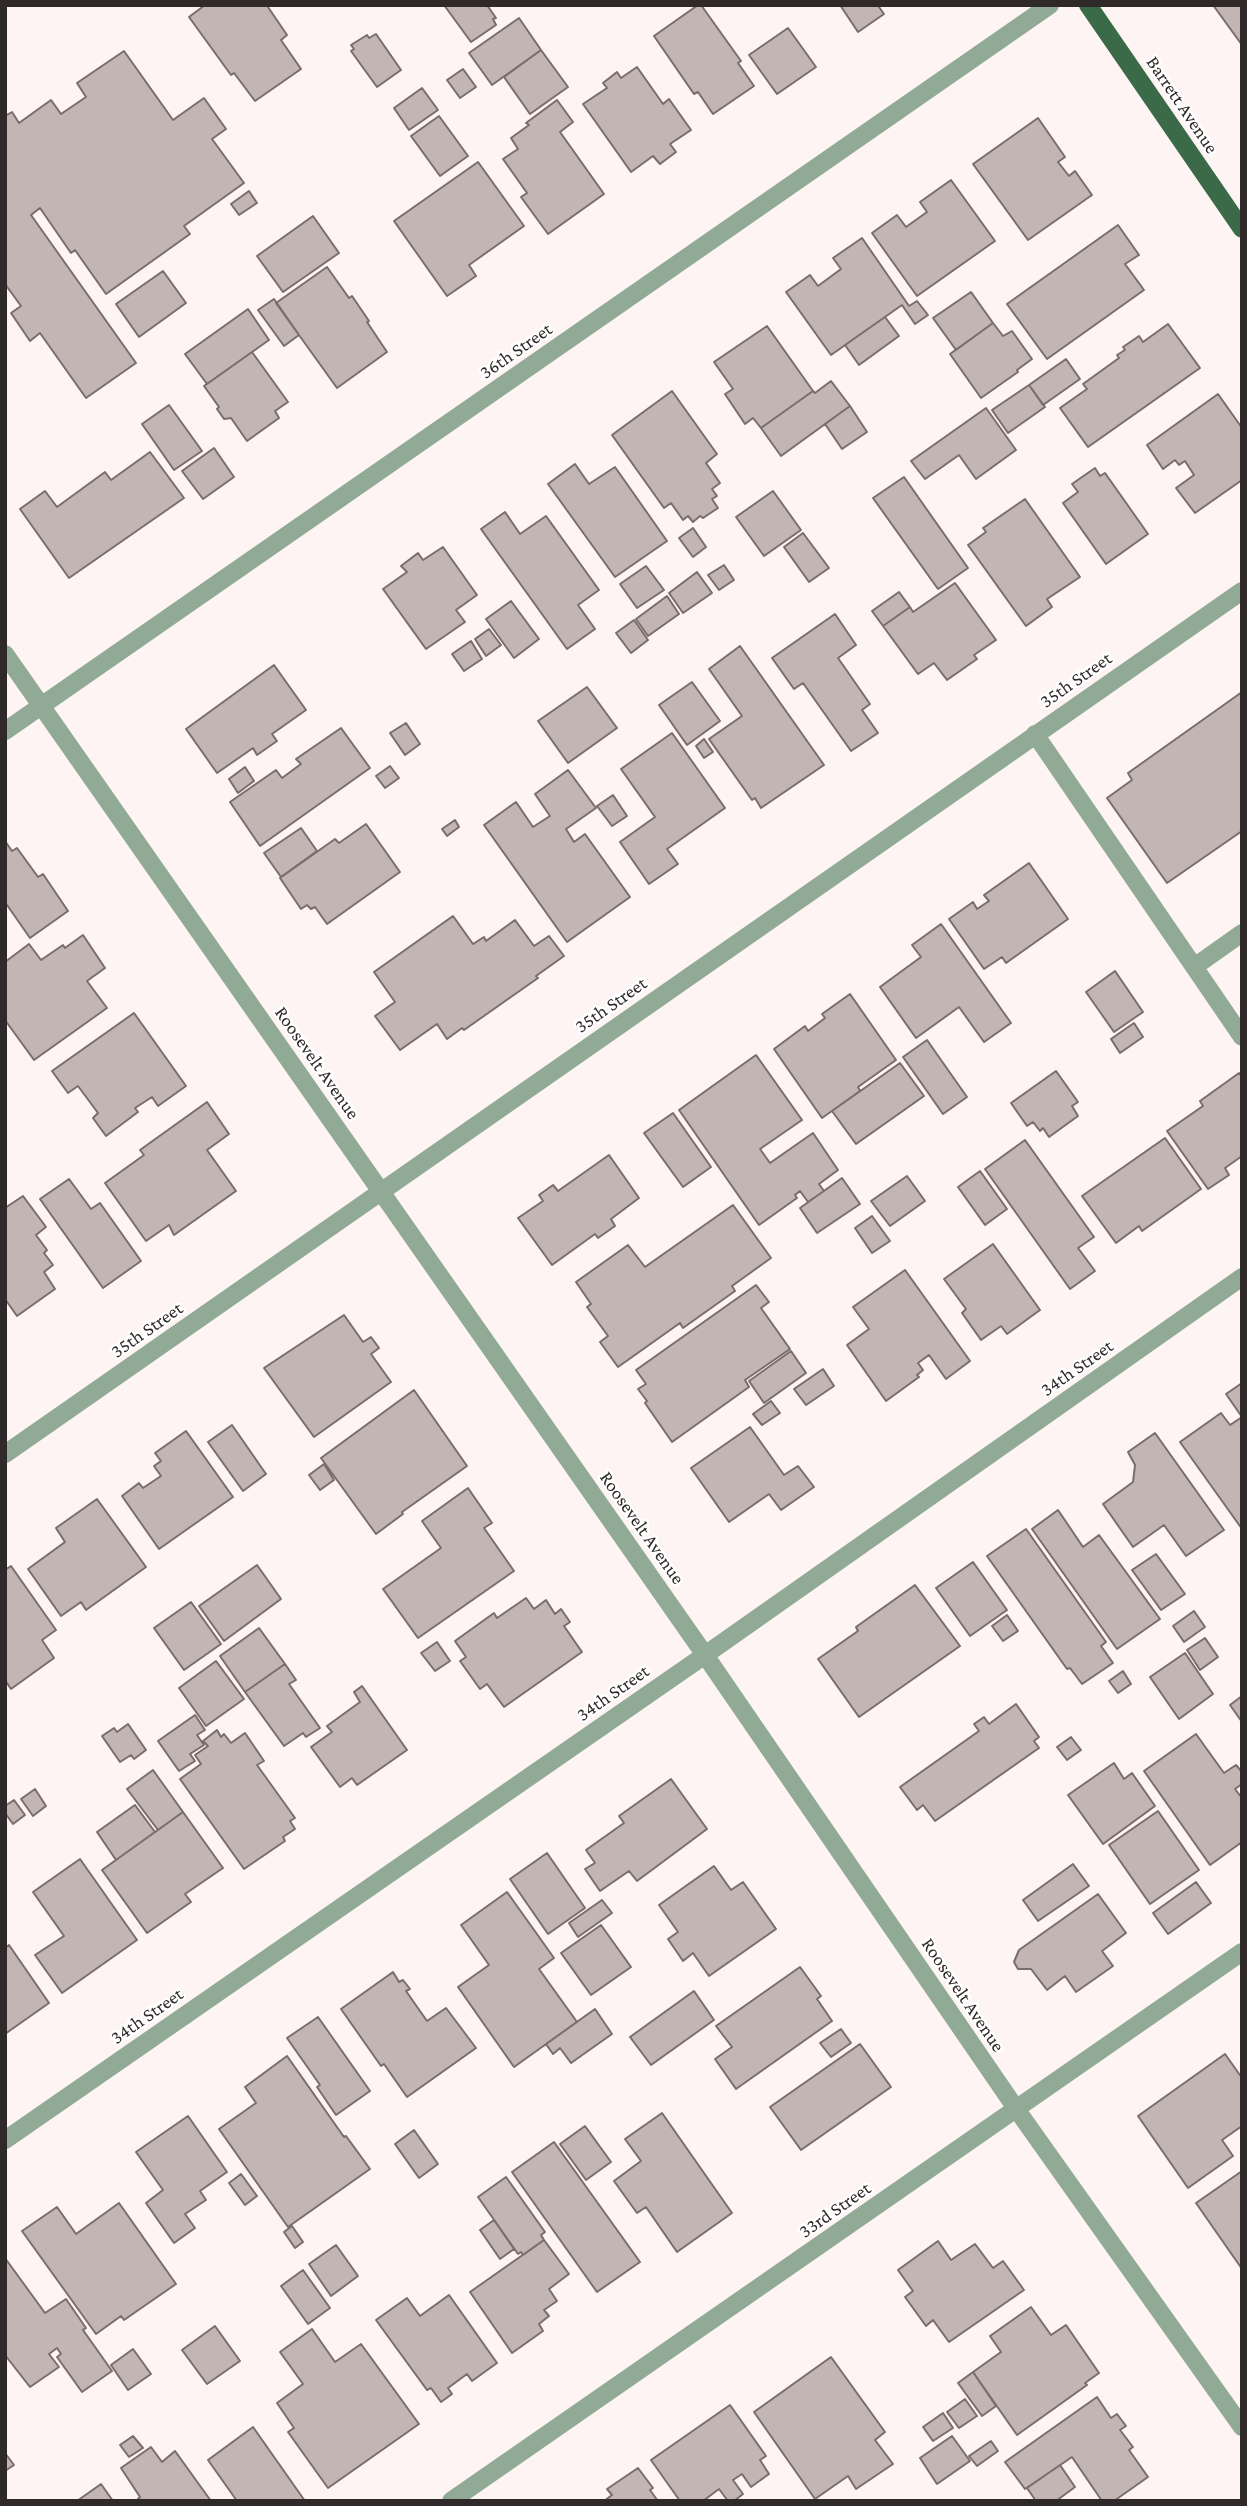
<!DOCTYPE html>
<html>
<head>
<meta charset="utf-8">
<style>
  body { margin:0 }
  #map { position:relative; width:1247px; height:2506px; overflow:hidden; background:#fdf4f3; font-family:"Crimson Pro",serif }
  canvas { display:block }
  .frame { position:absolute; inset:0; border:7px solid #2f2a29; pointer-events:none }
</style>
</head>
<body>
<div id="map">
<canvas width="1247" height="2506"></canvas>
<div class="frame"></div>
</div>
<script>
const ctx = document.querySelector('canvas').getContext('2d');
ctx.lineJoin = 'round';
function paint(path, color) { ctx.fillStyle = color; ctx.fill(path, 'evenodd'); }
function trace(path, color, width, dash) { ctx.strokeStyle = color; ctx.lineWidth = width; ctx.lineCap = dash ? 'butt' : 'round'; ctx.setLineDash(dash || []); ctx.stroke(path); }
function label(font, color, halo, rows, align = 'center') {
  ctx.font = font + ' "Crimson Pro",serif'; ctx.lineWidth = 5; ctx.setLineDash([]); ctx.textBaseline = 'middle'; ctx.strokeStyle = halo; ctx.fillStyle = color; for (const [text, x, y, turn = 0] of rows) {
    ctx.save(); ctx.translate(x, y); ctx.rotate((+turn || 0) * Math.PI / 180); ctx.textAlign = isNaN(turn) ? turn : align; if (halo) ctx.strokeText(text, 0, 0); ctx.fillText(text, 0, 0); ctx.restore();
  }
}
const building = new Path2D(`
  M205,5H271L268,7L287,35L281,40L301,69L255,101L234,73L231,75L189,17Z
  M444,5H487L496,18L493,19L496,25L471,42Z
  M698,5H701L741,61L738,63L754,86L713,114L698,92L694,94L654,36Z
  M840,5H882L879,7L884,14L858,32Z
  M1213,5H1242V45Z
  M519,18L541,50L492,85L469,53Z
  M788,28L816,67L777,94L749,55Z
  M376,34L401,70L377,87L351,51L354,49L351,45L367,35L369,38Z
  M541,50L568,87L530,114L504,77Z
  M124,51L173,120L204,98L226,129L212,139L244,183L184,226L190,234L106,294L75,250L71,253L40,208L31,215L136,363L86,398L40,333L30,341L11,313L21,306L5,284V116L12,112L19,123L51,100L61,114L86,97L77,83Z
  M637,67L663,104L669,99L691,130L670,144L676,152L660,164L653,156L631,172L583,104L607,88L603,83L617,72L621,78Z
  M463,69L476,87L460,98L447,80Z
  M422,88L438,110L409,130L394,108Z
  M557,100L573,122L560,132L604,194L548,234L521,197L527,193L503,159L518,149L511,138L529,125L526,123Z
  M439,116L468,156L440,176L411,136Z
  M1038,118L1065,157L1058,162L1069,176L1075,171L1092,195L1028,240L973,164Z
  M478,162L524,226L469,265L476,276L447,296L394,221Z
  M951,180L995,241L917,296L872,233L897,215L906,227L927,212L920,202Z
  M249,191L257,203L239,215L231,204Z
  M313,216L339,253L283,292L257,256Z
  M1118,225L1139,255L1125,264L1144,290L1047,359L1007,304Z
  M862,238L909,306L917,301L928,315L915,324L902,305L831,355L786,292L810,275L818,286L841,269L833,258Z
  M327,267L349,298L352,296L369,321L367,322L387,352L337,388L276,303Z
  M163,271L186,303L139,337L116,304Z
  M971,292L993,323L956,350L933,318Z
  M274,299L299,335L284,346L258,310Z
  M248,309L269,340L207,384L185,354Z
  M885,317L899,336L859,365L845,345Z
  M993,323L1003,336L1012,331L1032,359L1017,370L1018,372L981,398L950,354Z
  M1168,324L1200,368L1088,447L1060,408L1087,389L1083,384L1119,358L1117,355L1125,350L1123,347L1139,336L1143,342Z
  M767,326L813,391L761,428L753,418L745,424L725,394L733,389L714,362Z
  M252,352L288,402L275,411L279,418L247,441L231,418L224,419L217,409L219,407L204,386Z
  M1066,359L1080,379L1043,405L1029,385Z
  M831,381L850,406L781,456L761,428L813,391L815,393Z
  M1029,385L1045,407L1008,433L992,410Z
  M672,391L717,454L706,463L720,483L712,489L717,496L712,499L718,508L703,518L700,516L693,522L688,516L683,520L671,503L664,508L612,435Z
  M1218,394L1242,428V480L1195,513L1176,488L1194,475L1185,461L1179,465L1175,460L1163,469L1147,445Z
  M169,405L202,451L174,470L142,424Z
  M850,406L867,432L842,449L825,424Z
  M986,408L1016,450L976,479L959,455L925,479L911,461Z
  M214,448L234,477L203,499L182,471Z
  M150,452L184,498L69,578L20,509L45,491L57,507L105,472L111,480Z
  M575,464L589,484L615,467L667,541L615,577L548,484Z
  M1095,468L1100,476L1105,473L1148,534L1106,564L1063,503L1078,492L1072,484Z
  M904,477L968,568L938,589L873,498Z
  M773,491L801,530L764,556L736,517Z
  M1025,499L1080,577L1047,599L1052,607L1026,626L968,545L986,532L983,528Z
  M505,512L520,534L546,516L599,590L578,605L595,629L567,649L481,529Z
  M693,528L706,547L693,557L679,538Z
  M803,533L829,568L809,582L784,547Z
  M443,547L477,595L456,610L465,622L426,649L383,589L407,572L401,566L418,553L423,560Z
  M724,565L734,580L719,590L708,575Z
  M646,566L664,590L637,608L620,584Z
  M697,572L712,593L683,613L669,593Z
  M955,583L996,640L974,655L977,659L947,680L934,663L918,674L883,626L910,607L913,612Z
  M899,592L910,607L883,626L872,611Z
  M667,596L679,614L648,636L636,619Z
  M511,601L539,639L514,658L486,619Z
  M835,614L856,645L838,658L870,704L862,710L878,733L851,751L803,683L794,689L772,658Z
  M634,620L648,640L631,653L616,633Z
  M489,629L501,645L486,656L475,639Z
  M471,641L482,659L464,671L452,654Z
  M740,646L824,765L761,808L755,798L752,800L709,739L742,716L709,669Z
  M274,665L306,710L272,734L277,741L257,755L253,748L217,773L186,729Z
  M692,682L720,721L687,745L659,705Z
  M587,687L617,728L568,763L538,721Z
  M1242,692V831L1167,883L1107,798L1132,780L1128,773Z
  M406,723L420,744L405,755L390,733Z
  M341,728L370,768L260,846L230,802L276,770L282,778L301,764L296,759Z
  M672,733L725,808L667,849L678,864L649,884L620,842L655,817L621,769Z
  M704,739L713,752L704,758L696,746Z
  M390,766L399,778L385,788L376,776Z
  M245,767L254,781L238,793L229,779Z
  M568,770L596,808L566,829L574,842L585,834L630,897L567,942L484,825L516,802L533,827L550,816L535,794Z
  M613,795L627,816L612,826L597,806Z
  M455,820L459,827L447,836L442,829Z
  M366,824L400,872L327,924L315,907L311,909L307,905L301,909L280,878L335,839L339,843Z
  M301,828L317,851L281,877L264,853Z
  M5,841L12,851L17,848L38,877L43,874L68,911L30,938L7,905L5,906Z
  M1029,863L1068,919L1006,963L1002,957L984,969L949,919L973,902L977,909L989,901L984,895Z
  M453,916L473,944L484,937L486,941L515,920L534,946L549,936L564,956L536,976L538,978L464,1030L462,1028L447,1039L437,1024L400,1050L375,1016L395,1002L374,972Z
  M941,924L1011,1023L984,1042L959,1007L916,1038L880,987L921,957L912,945Z
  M83,935L105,968L87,981L107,1008L34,1060L5,1020V962L29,944L41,960L63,945L65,948Z
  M1115,971L1143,1012L1114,1032L1086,992Z
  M850,994L896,1060L858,1087L860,1091L822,1118L774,1049L805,1026L808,1031L825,1018L822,1014Z
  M134,1013L186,1086L158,1106L152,1097L135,1108L138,1112L106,1136L93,1118L98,1113L78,1086L68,1093L52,1071Z
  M1134,1023L1143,1037L1120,1053L1111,1039Z
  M927,1040L967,1097L943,1114L903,1057Z
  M756,1055L802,1120L760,1149L770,1163L813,1133L838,1170L819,1184L824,1191L808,1202L800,1191L795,1195L797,1198L759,1225L679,1110Z
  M900,1063L924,1096L856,1144L832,1111Z
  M1056,1071L1078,1102L1072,1106L1078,1116L1049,1137L1043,1128L1040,1131L1033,1122L1027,1126L1011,1103Z
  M1239,1073L1242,1077V1156L1225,1168L1229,1175L1208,1189L1167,1131L1203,1106L1200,1101Z
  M207,1102L229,1134L207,1150L236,1191L174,1235L169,1225L146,1241L105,1183L144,1155L140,1150Z
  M673,1113L711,1167L683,1187L644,1133Z
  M1165,1138L1201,1189L1142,1231L1139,1226L1116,1243L1082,1196Z
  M1025,1140L1094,1237L1078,1248L1095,1271L1070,1289L985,1169Z
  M609,1155L639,1198L611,1219L615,1226L598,1238L595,1234L552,1265L518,1218L543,1201L539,1195L553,1185L558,1191Z
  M980,1171L1007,1209L985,1225L958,1187Z
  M907,1176L925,1201L890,1226L871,1201Z
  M842,1178L860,1204L817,1233L800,1208Z
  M69,1179L91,1209L100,1203L141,1261L103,1288L40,1199Z
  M23,1196L46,1227L36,1235L47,1250L44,1253L53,1265L44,1272L55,1289L17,1316L5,1299V1208Z
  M733,1205L771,1258L732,1286L735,1291L683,1328L680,1323L618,1367L600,1342L608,1336L587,1307L591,1304L576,1282L628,1245L645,1267Z
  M872,1216L890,1241L872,1253L855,1228Z
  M993,1244L1040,1310L1007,1334L1001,1326L981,1340L962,1313L966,1309L944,1279Z
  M905,1270L970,1361L946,1379L929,1355L918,1363L923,1370L917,1375L919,1377L886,1401L847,1345L869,1329L853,1307Z
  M756,1285L769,1302L761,1308L790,1349L745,1380L749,1387L672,1442L645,1403L647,1401L638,1389L646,1384L636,1370Z
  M344,1315L363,1342L371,1337L379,1348L371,1354L391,1382L314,1437L264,1368Z
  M791,1351L806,1373L764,1403L749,1381Z
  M823,1369L834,1386L806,1405L794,1389Z
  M1242,1383V1529L1180,1442L1221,1413L1230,1425L1242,1417L1226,1394Z
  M414,1390L467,1466L402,1512L403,1514L376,1534L321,1458Z
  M771,1401L780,1413L762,1425L753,1414Z
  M232,1425L266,1474L243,1491L208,1442Z
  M750,1427L784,1475L798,1466L814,1487L781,1510L769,1494L729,1522L691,1468Z
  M186,1431L233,1497L159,1549L122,1496L139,1483L143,1488L161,1476L154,1466L161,1461L155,1453Z
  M1155,1433L1224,1530L1186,1556L1164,1525L1133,1547L1103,1504L1133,1482L1135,1465L1128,1452Z
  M324,1464L334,1480L320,1490L309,1475Z
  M468,1488L492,1523L484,1528L514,1571L418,1638L383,1589L441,1548L422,1521Z
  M97,1499L146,1567L86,1610L81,1602L61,1616L28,1569L65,1542L56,1528Z
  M1058,1510L1083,1547L1099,1535L1160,1619L1117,1649L1032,1529Z
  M1026,1529L1106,1642L1101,1646L1113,1663L1082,1684L1070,1668L1067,1669L987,1556Z
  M1156,1554L1185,1594L1161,1610L1132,1570Z
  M973,1562L1007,1610L970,1636L936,1588Z
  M257,1565L281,1599L224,1641L199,1606Z
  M11,1566L56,1630L42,1640L54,1658L11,1689L5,1680V1570Z
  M915,1585L960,1646L859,1717L818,1659L858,1631L856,1627Z
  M526,1598L534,1609L546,1600L555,1614L561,1609L570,1622L564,1626L582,1652L504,1707L487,1684L480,1689L460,1661L466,1657L455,1641L494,1613L497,1618Z
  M191,1602L221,1644L184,1670L154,1628Z
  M1194,1611L1205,1627L1184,1642L1173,1626Z
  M1007,1615L1018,1631L1003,1641L992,1626Z
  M259,1628L285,1664L245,1692L220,1656Z
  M1205,1638L1218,1657L1200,1670L1187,1650Z
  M437,1642L450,1661L435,1671L421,1653Z
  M1185,1653L1213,1694L1179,1719L1150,1677Z
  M216,1661L244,1699L206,1726L179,1688Z
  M285,1664L296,1680L289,1684L320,1728L306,1737L303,1733L284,1746L245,1692Z
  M1123,1671L1131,1684L1118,1693L1109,1681Z
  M362,1686L407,1750L357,1785L352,1778L340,1787L311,1747L332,1732L327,1726L360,1702L354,1692Z
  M1242,1696V1722L1230,1705Z
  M1016,1704L1039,1737L1034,1741L1039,1748L935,1821L923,1805L917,1810L900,1787L979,1731L974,1724L984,1717L989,1724Z
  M195,1715L205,1730L197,1735L204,1745L190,1754L195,1761L179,1771L158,1741Z
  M128,1724L146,1750L134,1759L131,1755L120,1762L102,1736L114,1728L117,1732Z
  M217,1730L221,1737L224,1734L231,1743L245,1733L264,1761L257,1765L295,1818L290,1821L295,1829L283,1837L285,1841L244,1869L180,1779L201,1764L195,1755L208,1746L203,1741Z
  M1196,1734L1224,1773L1236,1765L1242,1772V1784L1235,1789L1242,1798V1842L1210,1865L1144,1771Z
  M1071,1737L1081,1750L1067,1760L1057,1747Z
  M1114,1763L1124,1779L1132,1773L1155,1806L1103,1844L1068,1795Z
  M153,1770L183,1812L158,1830L127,1789Z
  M671,1779L707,1829L637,1881L629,1871L600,1891L585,1869L595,1863L586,1850L624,1823L619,1816Z
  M35,1789L46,1806L33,1816L21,1799Z
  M14,1800L25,1815L13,1824L5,1813V1806Z
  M135,1805L155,1832L116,1860L97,1832Z
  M1158,1811L1199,1870L1150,1904L1109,1845Z
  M183,1812L223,1868L185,1894L191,1902L147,1933L102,1870Z
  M547,1853L585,1908L548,1934L510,1879Z
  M80,1859L137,1940L62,1993L35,1955L64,1936L33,1892Z
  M1073,1864L1089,1886L1038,1921L1023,1900Z
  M714,1866L731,1890L743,1882L776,1929L709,1976L693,1953L683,1961L668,1939L678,1932L659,1905Z
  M1196,1882L1211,1903L1168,1934L1153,1913Z
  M507,1892L554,1958L539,1969L577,2022L514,2067L458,1987L489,1965L461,1925Z
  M1098,1894L1126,1933L1102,1951L1113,1966L1076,1992L1065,1976L1047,1990L1031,1969H1018L1014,1962L1019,1950Z
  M602,1900L612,1913L578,1937L569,1923Z
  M601,1925L631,1967L591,1995L561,1953Z
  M9,1945L49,2003L5,2034V1948Z
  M800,1967L821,1996L817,1999L832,2021L736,2089L715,2059L732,2047L716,2026Z
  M393,1972L399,1982L403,1980L410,1989L406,1991L427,2021L446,2008L476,2048L407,2097L384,2064L381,2066L341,2009Z
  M694,1991L714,2020L651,2065L630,2037Z
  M595,2009L612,2034L571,2063L560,2048L553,2054L546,2044Z
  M318,2017L370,2091L336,2115L317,2087L320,2085L287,2038Z
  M841,2029L851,2043L831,2057L820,2043Z
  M860,2044L891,2087L801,2150L770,2107Z
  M1225,2054L1242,2078V2126L1222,2140L1233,2156L1188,2188L1138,2116Z
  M287,2056L344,2137L346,2136L370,2169L288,2227L219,2129L256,2103L245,2087Z
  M662,2113L732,2213L677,2252L646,2207L637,2213L614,2181L641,2161L625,2139Z
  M188,2116L227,2172L200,2191L206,2200L185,2214L195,2228L174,2243L146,2203L163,2190L136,2152Z
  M585,2126L611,2162L586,2180L560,2144Z
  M414,2130L438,2164L419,2178L395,2144Z
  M554,2142L640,2262L597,2292L512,2172Z
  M1242,2171V2269L1196,2203Z
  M241,2174L257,2196L245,2205L229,2183Z
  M506,2177L545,2232L541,2235L544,2240L523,2255L521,2252L518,2254L478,2197Z
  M119,2203L176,2284L124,2320L121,2316L96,2334L22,2231L57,2207L76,2234Z
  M494,2220L514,2249L500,2259L480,2230Z
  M292,2226L303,2242L295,2248L284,2232Z
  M544,2240L569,2274L549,2289L557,2301L544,2310L549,2316L539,2324L543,2331L512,2353L470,2292Z
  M938,2241L951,2260L975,2244L993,2268L1003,2261L1024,2290L949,2342L933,2320L926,2326L905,2297L913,2291L898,2270Z
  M336,2245L358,2276L331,2296L309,2264Z
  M5,2258L45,2313L66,2299L86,2328L83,2330L112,2371L82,2392L57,2357L61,2354L57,2348L49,2354L59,2367L30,2387L5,2355Z
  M303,2270L330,2308L308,2324L281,2286Z
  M449,2295L497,2363L472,2381L467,2374L448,2388L452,2394L441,2402L431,2388L427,2390L376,2320L407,2298L420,2316Z
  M1031,2307L1051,2335L1066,2325L1099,2373L1085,2383L1087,2385L1017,2435L973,2372L1001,2352L990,2336Z
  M215,2326L240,2361L207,2384L182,2350Z
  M312,2329L335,2362L361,2344L419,2424L328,2488L288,2432L294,2428L277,2403L303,2384L280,2352Z
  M133,2349L151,2374L128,2390L111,2365Z
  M831,2357L885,2432L875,2440L893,2464L856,2489L848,2476L815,2499L754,2412Z
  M973,2372L996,2406L982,2416L958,2383Z
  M1097,2397L1111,2418L1117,2414L1126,2426L1120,2430L1133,2447L1129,2450L1148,2477L1114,2501H1102L1072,2457L1025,2489L1005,2462Z
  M965,2399L977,2416L959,2428L947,2412Z
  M730,2405L766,2456L760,2460L769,2474L751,2487L742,2474L733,2480L743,2494L734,2501H728L719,2489L703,2501H680L651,2460Z
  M943,2413L953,2428L933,2441L923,2427Z
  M253,2427L305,2501H237L208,2460Z
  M133,2436L143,2448L129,2457L120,2445Z
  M952,2436L970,2461L937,2484L920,2458Z
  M991,2441L998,2451L977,2466L969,2456Z
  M151,2447L162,2462L175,2451L211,2501H139L138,2499L140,2497L121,2468Z
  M5,2453L14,2465L5,2471Z
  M1060,2465L1075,2487L1056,2501H1036L1027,2488Z
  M638,2468L653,2488L650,2490L658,2501H604L612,2495L607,2489Z
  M101,2484L113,2501H77Z`);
paint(building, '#c3b5b3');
trace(building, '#7a6d6b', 2);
trace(new Path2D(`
  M5,654L705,1655L1017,2110L1242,2427
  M5,731L1050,5
  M1035,734L1242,1037
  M1194,967L1242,933
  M5,1454L1242,591
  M5,2140L705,1655L1242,1277
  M451,2501L1242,1952`), '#90aa96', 18);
trace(new Path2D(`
  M1088,5L1242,229`), '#3b6a48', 18);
label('19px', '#2f2a29', '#fff', [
  ["Barrett Avenue",1182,105,56],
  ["36th Street",516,351,-35],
  ["35th Street",1076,680,-35],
  ["35th Street",611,1005,-35],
  ["Roosevelt Avenue",317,1063,55],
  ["35th Street",147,1330,-35],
  ["34th Street",1077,1368,-35],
  ["Roosevelt Avenue",642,1528,55],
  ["34th Street",613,1693,-35],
  ["Roosevelt Avenue",963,1995,56],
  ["34th Street",147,2016,-35],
  ["33rd Street",835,2210,-35]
]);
</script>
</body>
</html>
